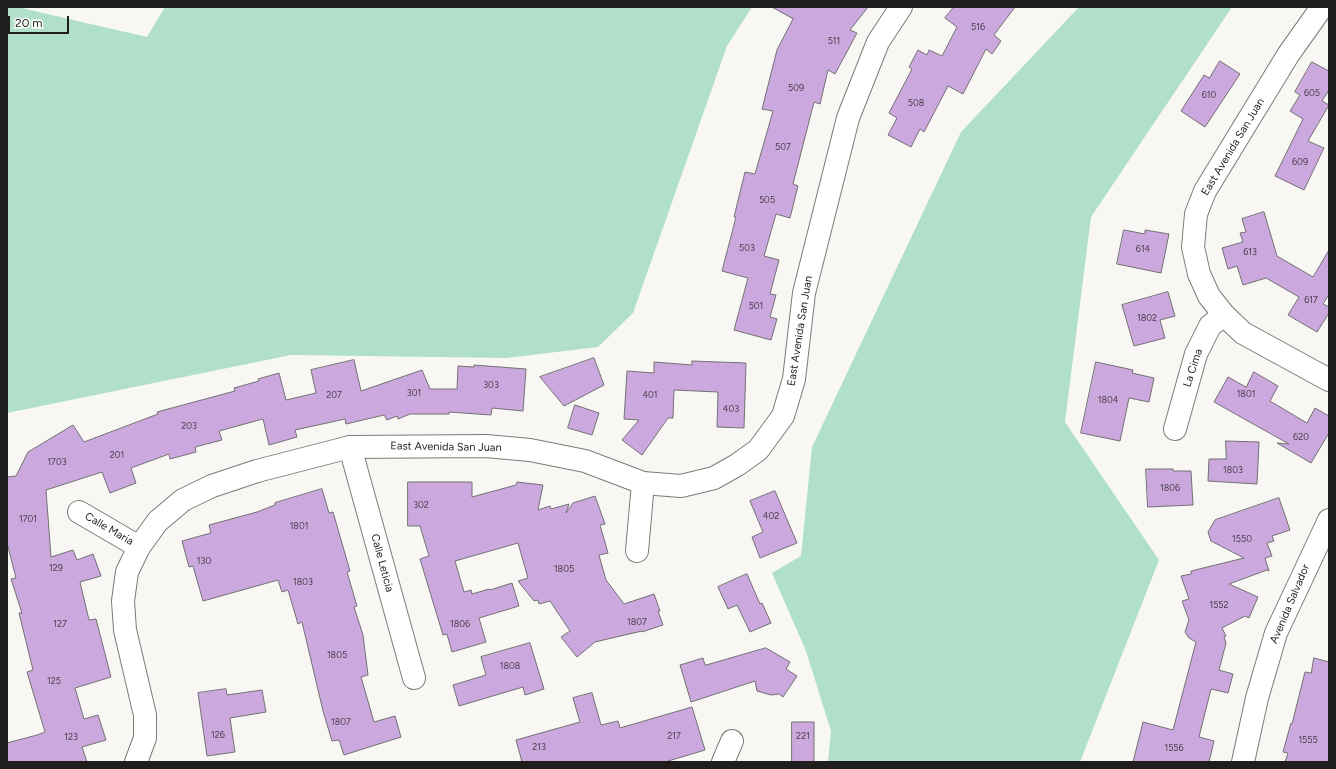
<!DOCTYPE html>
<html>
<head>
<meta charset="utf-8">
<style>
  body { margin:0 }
  #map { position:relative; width:1336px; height:769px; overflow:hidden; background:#f9f7f4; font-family:Figtree,sans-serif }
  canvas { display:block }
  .frame { position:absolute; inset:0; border:8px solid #1f1e1d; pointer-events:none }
  .scale { position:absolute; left:8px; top:16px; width:61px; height:18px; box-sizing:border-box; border:2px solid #1f1e1d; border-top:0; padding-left:5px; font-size:12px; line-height:14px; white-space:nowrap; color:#1f1e1d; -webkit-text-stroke:3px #fff; paint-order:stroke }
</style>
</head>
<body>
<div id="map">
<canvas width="1336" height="769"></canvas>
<div class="frame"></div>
<div class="scale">20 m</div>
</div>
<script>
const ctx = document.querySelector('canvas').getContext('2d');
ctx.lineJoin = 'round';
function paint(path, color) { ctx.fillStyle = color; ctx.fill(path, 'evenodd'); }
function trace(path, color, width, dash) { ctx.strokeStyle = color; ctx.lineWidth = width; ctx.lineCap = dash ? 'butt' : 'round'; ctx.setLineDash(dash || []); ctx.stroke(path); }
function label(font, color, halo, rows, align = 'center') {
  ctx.font = font + ' Figtree,sans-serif'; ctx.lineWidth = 4; ctx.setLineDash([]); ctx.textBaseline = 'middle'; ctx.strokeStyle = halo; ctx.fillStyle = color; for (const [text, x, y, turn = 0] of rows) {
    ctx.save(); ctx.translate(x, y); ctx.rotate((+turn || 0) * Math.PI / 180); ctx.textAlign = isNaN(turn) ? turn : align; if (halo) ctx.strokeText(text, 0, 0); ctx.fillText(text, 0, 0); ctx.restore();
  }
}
paint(new Path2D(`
  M7,7H17L147,37L165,7H752L727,46L633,313L598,347L506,358L291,355L7,413Z
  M1079,7H1232L1091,217L1065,422L1159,560L1080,762H828L831,731L806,651L772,573L801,556L812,447L961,132Z`), '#b1e0ca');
const building = new Path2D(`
  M772,7H868L850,30L857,33L835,74L828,70L820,104L814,102L793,184L798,186L790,218L776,214L764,256L779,260L770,294L776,295L770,317L777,319L771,340L734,330L748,278L722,271L736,217H734L745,172L755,174L773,111L762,109L777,50L793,19Z
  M954,7H1015L994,35L1001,41L992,54L986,49L963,94L948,86L924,132L920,129L911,147L888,135L897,118L889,113L912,69L909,67L918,50L927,55L929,50L942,56L957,27L945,18Z
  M1220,61L1240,74L1205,127L1181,111L1204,75L1209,78Z
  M1312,62L1329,71V90L1322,101L1329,105L1308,141L1324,148L1304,190L1275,176L1303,119L1290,111L1300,95L1295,92Z
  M1264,212L1277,256L1313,277L1329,250V294L1323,304L1329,307V313L1317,332L1288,315L1299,297L1266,278L1243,285L1237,266L1228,269L1222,248L1243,242L1240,233L1246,232L1242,219Z
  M1124,230L1145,234V230L1169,234L1161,273L1117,264Z
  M1168,292L1175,316L1160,320L1165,338L1134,346L1122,305Z
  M594,358L604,385L564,406L540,377Z
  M354,360L361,391L422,370L430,389H457L458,366L474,367V365L526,369L523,411L492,408L491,415L449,412V414H410L398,419L397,416L387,420L384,415L346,424L345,419L295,430L297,437L269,445L263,419L219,431L222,440L195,447L196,452L170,459L169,454L131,468L136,483L110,493L102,472L46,490L51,557L73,550L77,560L93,554L101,576L80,582L89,620L96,619L111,677L75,688L84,719L98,715L106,740L82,747L87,762H7V743L37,735L45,732L27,672L33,670L19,613H22L11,579L16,578L7,543V477L16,476L28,452L73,425L84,442L158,414L157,412L235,391L234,388L259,381L258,379L279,373L286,400L316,393L311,370Z
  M692,361L746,363L744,428L717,427L718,392L674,390L673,418H668L642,455L622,440L639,420L624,419L627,371L654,373V362L692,365Z
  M1096,362L1133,370L1132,373L1154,378L1149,402L1129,398L1120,441L1081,433Z
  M1254,372L1278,386L1270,401L1307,423L1315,408L1329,416V433L1311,463L1277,443L1289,444L1214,402L1228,377L1246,387Z
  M575,405L599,413L592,435L568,428Z
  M1226,441L1259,442L1257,484L1208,481L1209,459H1226Z
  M1146,469H1173V471H1191L1193,505L1148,507Z
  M408,482H472V497L516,485L517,482L543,485L538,510L550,506L551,509L569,504L566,513L573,503L595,496L605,524L600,525L608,553L599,555L606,580L624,604L654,594L660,611H658L663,625L642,632V631L595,642L577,657L561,637L570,631L550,601L539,604L538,600L534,601L518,581L528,578L518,543L455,561L464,592L471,590L472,594L489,589L490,590L512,583L519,606L479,618L486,642L452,652L447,634L443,635L420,559L429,556L420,526H408Z
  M322,489L329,513L333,512L350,571L347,572L357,606L354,607L363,635L368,675L361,677L374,722L395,716L401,737L344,755L339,740L332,741L323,711L302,622L298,624L288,590L282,592L278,580L203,601L193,566L189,567L182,541L211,533L209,525L257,512L275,505V503Z
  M775,491L797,543L760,558L752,537L763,532L750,501Z
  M1279,498L1290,530L1272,536L1274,541L1267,543L1272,556L1265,558L1269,571L1267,570L1229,584L1258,597L1249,618L1245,616L1222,628L1226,636L1224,637L1226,643L1219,670L1233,674L1228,693L1211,689L1199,737L1214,741L1209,762H1133L1143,722L1173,730L1196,642L1189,638L1185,632L1189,620L1182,601L1189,599L1181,576L1191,574V571L1244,558L1211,541L1208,532L1215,520Z
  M747,574L760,604L762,603L771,623L750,632L737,605L728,609L718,587Z
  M530,643L544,689L525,695L523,687L459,706L453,685L486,675L481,657Z
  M766,648L790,662L786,669L797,676L783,697L779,694L771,695L757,691L755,681L691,702L680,665L703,658L705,665Z
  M1314,658L1329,662V762H1285L1288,753L1283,752L1291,723L1292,724L1305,672L1311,673Z
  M226,689L227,695L262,690L266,712L230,718L235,752L207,756L198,693Z
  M592,693L601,725L618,721L620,728L692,707L705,750L665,762H522L516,740L580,722L573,698Z
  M792,722H814V762H792Z`);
paint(building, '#cba8dd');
trace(building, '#727173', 1);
const minor = new Path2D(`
  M1175,429L1196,354L1210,326L1224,315
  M350,447L414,678
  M79,512L139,547
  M637,551L643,483
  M723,762L732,741`);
const tertiary = new Path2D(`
  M1322,7L1288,55L1205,191L1196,214L1193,247L1199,274L1209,296L1224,315L1243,333L1329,380
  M136,762L145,738V715L125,630L123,601L127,572L139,547L158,521L183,500L212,486L257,471L350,447L486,446L530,450L585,461L643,483L681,486L714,478L737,465L758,450L783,416L794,379L804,293L848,118L878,42L901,7
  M1243,762L1257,698L1276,633L1329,520`);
trace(minor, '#7d7b79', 24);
trace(tertiary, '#7d7b79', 24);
trace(minor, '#fff', 22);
trace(tertiary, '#fff', 22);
label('9px', '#4a404d', null, [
  ["516",978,27],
  ["511",834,41],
  ["509",796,88],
  ["605",1312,93],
  ["610",1209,95],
  ["508",916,103],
  ["507",783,147],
  ["609",1300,162],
  ["505",767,200],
  ["503",747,248],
  ["614",1143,249],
  ["613",1250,252],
  ["617",1311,300],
  ["501",756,306],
  ["1802",1147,318],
  ["303",491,385],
  ["301",414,393],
  ["1801",1246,394],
  ["207",334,395],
  ["401",650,395],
  ["1804",1108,400],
  ["403",731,409],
  ["203",189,426],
  ["620",1301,437],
  ["201",117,455],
  ["1703",57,462],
  ["1803",1233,470],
  ["1806",1170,488],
  ["302",421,505],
  ["402",771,516],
  ["1701",28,519],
  ["1801",299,526],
  ["1550",1242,539],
  ["130",204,561],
  ["129",56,568],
  ["1805",564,569],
  ["1803",303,582],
  ["1552",1219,605],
  ["1807",637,622],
  ["127",60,624],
  ["1806",460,624],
  ["1805",337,655],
  ["1808",510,666],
  ["125",54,681],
  ["1807",341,722],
  ["126",218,735],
  ["217",674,736],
  ["221",803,736],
  ["123",71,737],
  ["1555",1308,740],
  ["213",539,747],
  ["1556",1174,748]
]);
label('11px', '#1f1e1d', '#fff', [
  ["East Avenida San Juan",1233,147,-59],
  ["East Avenida San Juan",800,331,-81],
  ["La Cima",1193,368,-72],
  ["East Avenida San Juan",446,447,1],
  ["Calle Maria",109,529,30],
  ["Calle Leticia",382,563,75],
  ["Avenida Salvador",1290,604,-67]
]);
</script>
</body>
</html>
